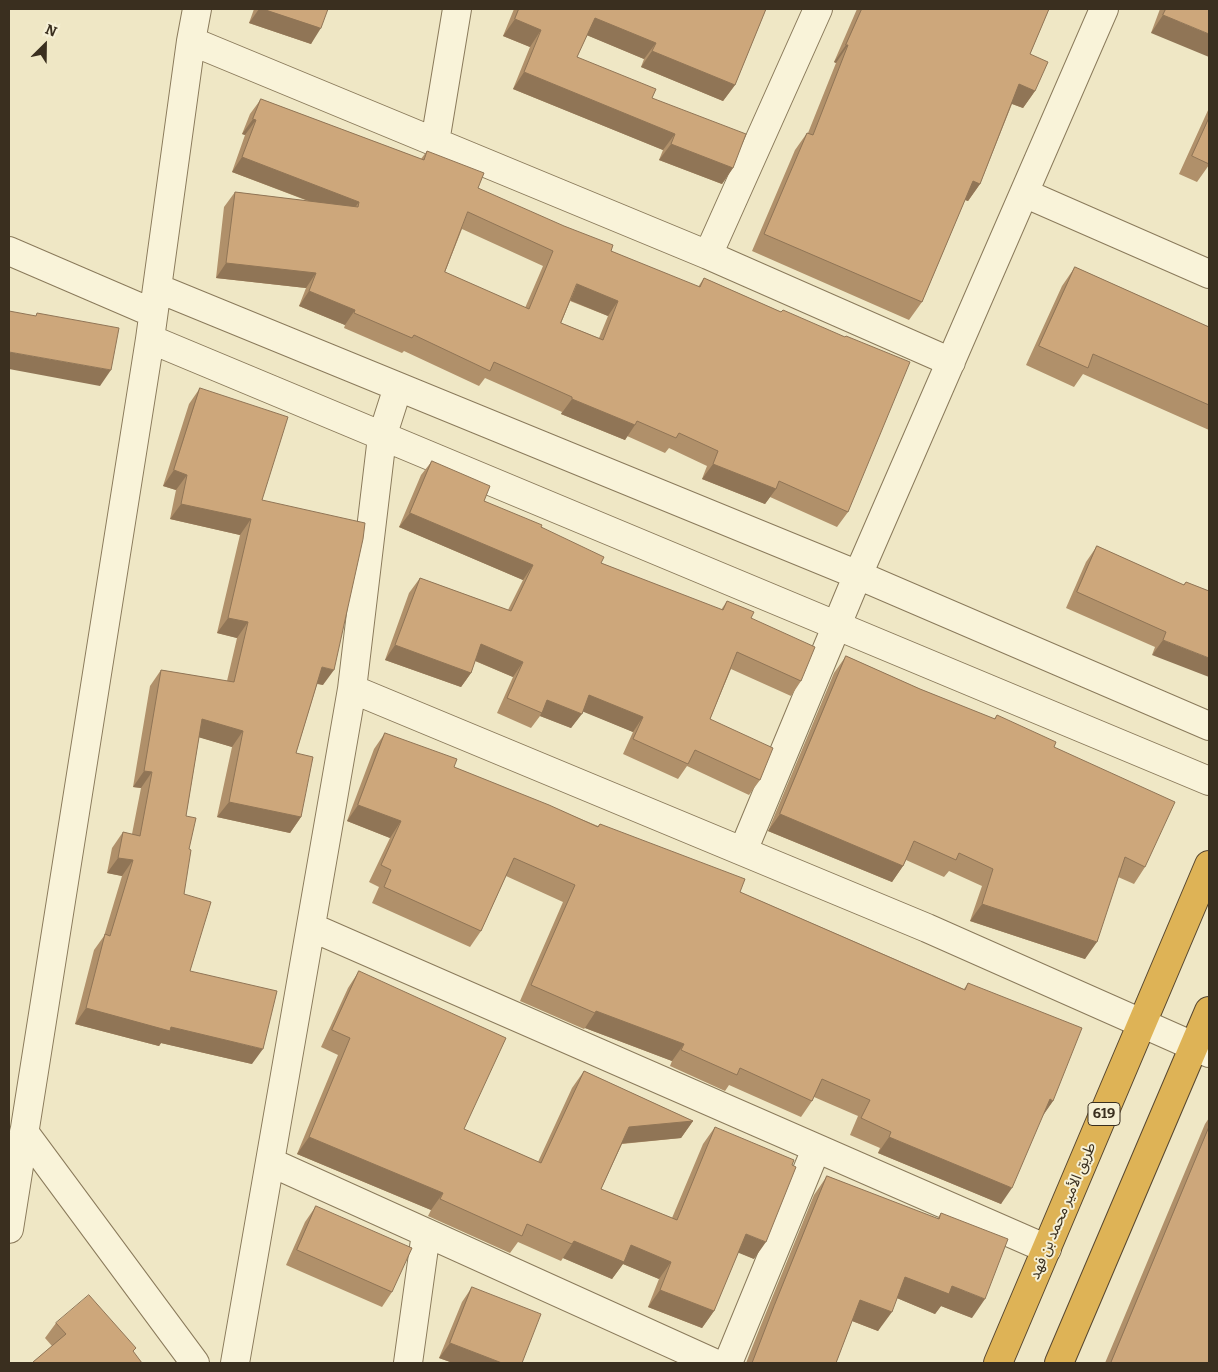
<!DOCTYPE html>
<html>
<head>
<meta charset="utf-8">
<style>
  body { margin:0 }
  #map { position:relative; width:1218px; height:1372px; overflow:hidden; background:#efe7c5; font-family:Bitter,serif }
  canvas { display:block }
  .frame { position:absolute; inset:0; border:10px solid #3a2f1f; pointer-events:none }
  .north { position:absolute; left:20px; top:20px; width:50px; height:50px; -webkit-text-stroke:4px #f6f0d5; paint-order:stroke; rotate:23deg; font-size:14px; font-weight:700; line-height:20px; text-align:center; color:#3a2f1f }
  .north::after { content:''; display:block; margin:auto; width:18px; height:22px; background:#3a2f1f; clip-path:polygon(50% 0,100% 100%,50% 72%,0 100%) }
</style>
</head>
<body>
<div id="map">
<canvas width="1218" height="1372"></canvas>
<div class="frame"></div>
<div class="north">N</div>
</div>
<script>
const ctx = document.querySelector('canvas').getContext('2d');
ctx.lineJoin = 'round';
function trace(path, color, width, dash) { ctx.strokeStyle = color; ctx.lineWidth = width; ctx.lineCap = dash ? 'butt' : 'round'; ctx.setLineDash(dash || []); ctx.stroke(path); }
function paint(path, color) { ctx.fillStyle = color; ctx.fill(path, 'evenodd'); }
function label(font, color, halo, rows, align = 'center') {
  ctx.font = font + ' Bitter,"Noto Sans Arabic",serif'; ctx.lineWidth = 4; ctx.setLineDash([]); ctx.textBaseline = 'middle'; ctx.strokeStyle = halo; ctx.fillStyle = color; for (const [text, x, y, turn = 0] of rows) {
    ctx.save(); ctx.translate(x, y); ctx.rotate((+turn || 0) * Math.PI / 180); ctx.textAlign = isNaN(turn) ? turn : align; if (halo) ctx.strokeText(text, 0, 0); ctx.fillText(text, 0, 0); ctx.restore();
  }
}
const minor = new Path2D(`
  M191,41L708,255L951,362
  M435,142L457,9
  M1024,193L1209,274
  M9,251L153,313
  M708,255L818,9
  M157,288L858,575L1209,726
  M150,339L1209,781
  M352,689L927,928L1209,1053
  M743,851L851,591L1104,9
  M311,927L1047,1249
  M24,1132L195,1363
  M270,1162L714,1363
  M9,1229L150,339L191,41L197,9
  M235,1363L352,689L382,437L398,387
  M408,1363L426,1233
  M728,1363L816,1149`);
const highway = new Path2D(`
  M998,1363L1209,865
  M1059,1363L1209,1011`);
trace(minor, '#8a7a5b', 30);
trace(highway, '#58472f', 30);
trace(minor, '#f9f3d9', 28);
trace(highway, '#deb356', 28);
paint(new Path2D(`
  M254,9H328L311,44L249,23Z
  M514,9H766L735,85L723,101L641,67L644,59L587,35L577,57L652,98L733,168L722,184L659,160L663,150L513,89L530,47L503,36Z
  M857,9H1049L1030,54L1035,91L1023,108L1012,104L980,184L968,201L965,200L922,302L909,320L752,251L795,150L807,133H808L836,63L834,62Z
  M1160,9H1209L1151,33Z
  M261,99L421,159L427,151L478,188L611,251L698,287L704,278L781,312L783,310L848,512L837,527L770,497L765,504L702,479L707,466L669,448L665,453L627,436L625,440L561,414L562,412L485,378L479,386L404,351L402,353L344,328L345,325L299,306L306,288L216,278L224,207L235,192L308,201L232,172L245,135L242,134L250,114ZM462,229L543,266L525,308L445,272ZM570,301L608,316L599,338L561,323Z
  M1209,108V165L1197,182L1179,174Z
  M1075,267L1209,327V430L1083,374L1074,387L1026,365L1062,286Z
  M200,388L262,500L323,685L317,684L296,753L301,817L290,833L217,817L232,747L199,737L186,816L189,849L184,894L190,971L252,1064L161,1043L159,1046L75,1024L94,950L104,936L122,876L107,873L112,848L123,832L132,834L141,788L133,787L150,686L161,670L227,681L237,638L217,633L240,535L170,519L176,490L163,486L189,404Z
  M432,461L484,501L541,527L601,563L721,610L727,601L751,618L801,681L791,696L731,669L710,719L760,780L749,795L687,766L678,779L623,754L633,732L583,711L571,728L540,716L531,728L497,713L513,677L475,661L471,673L461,687L385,660L409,593L420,578L508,610L523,580L399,527L421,475Z
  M1097,546L1183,585L1186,582L1209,591L1152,655L1155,647L1066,608L1086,562Z
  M846,656L920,689L994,719L997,715L1054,747L1145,867L1134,884L1118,877L1085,959L970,921L982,886L949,871L944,877L906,860L903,866L892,882L768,831L834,673Z
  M385,733L454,767L598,826L600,824L740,892L964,989L968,983L1053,1101L1042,1116L1001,1204L878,1153L880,1148L850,1135L858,1116L814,1097L812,1101L801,1117L729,1085L725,1091L670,1066L672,1061L585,1028L584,1029L520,1001L563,902L506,876L481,931L470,947L372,903L379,887L369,882L390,838L347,821L374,749Z
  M359,971L464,1129L538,1162L572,1088L584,1071L693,1121L681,1138L622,1144L601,1189L672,1218L703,1144L715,1127L754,1259L738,1252L714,1311L702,1328L648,1307L659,1279L623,1264L612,1279L563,1258L561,1261L518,1242L510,1253L428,1216L431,1210L297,1154L338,1055L321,1047L348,988Z
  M1209,1118V1363H1105L1205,1124Z
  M827,1176L937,1219L941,1213L972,1318L941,1306L935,1314L897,1298L878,1331L852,1321L836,1363H746L761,1325L814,1195Z
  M316,1206L392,1292L382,1307L286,1265L305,1222Z
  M472,1287L522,1363H453L439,1358L462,1302Z
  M56,1323L133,1352L142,1363H32L52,1346L45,1338Z`), '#b0906a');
paint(new Path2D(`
  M259,9H263L321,28L311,44L249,23Z
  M1163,15L1209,34V57L1151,33Z
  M595,18L656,43L644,59L584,34Z
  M515,19L541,30L530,47L503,36Z
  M846,45H848L836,63L834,62Z
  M652,51L735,85L723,101L641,67Z
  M524,72L675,134L663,150L513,89Z
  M1019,84L1035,91L1023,108L1007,102Z
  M253,119L256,120L245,135L242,134Z
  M671,144L733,168L722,184L659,160Z
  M242,157L359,202L349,216L232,172Z
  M973,181L980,184L968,201L960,198Z
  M226,263L316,273L306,288L216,278Z
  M577,284L618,301L608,316L567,299Z
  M309,291L355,310L345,325L299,306Z
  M9,352L111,370L100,386L9,369Z
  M572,399L635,425L625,440L561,414Z
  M713,464L776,489L765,504L702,479Z
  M174,470L187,475L176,490L163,486Z
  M181,504L251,519L240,535L170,519Z
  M410,513L533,565L523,580L399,527Z
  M228,618L248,622L237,638L217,633Z
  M1163,640L1209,658V677L1152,655Z
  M481,644L523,662L513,677L471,659Z
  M395,645L471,673L461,687L385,660Z
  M322,667L334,670L323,685L311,682Z
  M589,695L643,717L633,732L579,710Z
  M547,700L582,714L571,728L540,716Z
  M202,719L243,731L232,747L191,735Z
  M144,771L152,772L141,788L133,787Z
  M229,802L301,817L290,833L217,817Z
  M358,805L401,821L390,838L347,821Z
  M780,814L903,866L892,882L768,831Z
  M118,858L133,860L122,876L107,873Z
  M982,904L1097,942L1085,959L970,921Z
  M86,1008L171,1027L263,1049L252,1064L161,1043L159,1046L75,1024Z
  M596,1011L684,1044L672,1061L585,1028Z
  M1050,1099L1053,1101L1042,1117Z
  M693,1121L681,1138L617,1144L629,1127Z
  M309,1137L443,1193L431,1210L297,1154Z
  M889,1137L1012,1188L1001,1204L878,1153Z
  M746,1234L766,1242L754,1259L734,1251Z
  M574,1241L631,1245L671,1262L659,1279L623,1264L612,1279L563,1258Z
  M905,1277L952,1286L985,1299L972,1318L941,1306L935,1314L892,1296Z
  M660,1290L714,1311L702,1328L648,1307Z
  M860,1300L892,1312L878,1331L847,1319Z
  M450,1343L502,1363H453L439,1358Z`), '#907556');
const building = new Path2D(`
  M263,9H328L321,28Z
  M519,9H766L735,85L652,51L656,43L595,18L577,57L656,89L652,98L746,134L733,168L671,144L675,134L524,72L541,30L515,19Z
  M862,9H1049L1030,54L1048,62L1035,91L1019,84L980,184L973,181L922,302L764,234L807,133L813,135L848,45H846Z
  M1166,9H1209V34L1163,15Z
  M261,99L424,160L427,151L484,173L478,188L564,226L613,245L611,251L700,287L704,278L781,312L783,310L845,337L846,336L910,362L848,512L779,481L776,489L713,464L718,451L679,433L676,438L637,421L635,425L572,399V397L494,362L490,371L414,335L412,338L354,313L355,310L309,291L316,273L226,263L235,192L358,207L359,202L242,157L256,120L253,119ZM468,212L553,251L529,309L445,272ZM577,284L618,301L603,340L561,323Z
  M1209,118V164L1192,156Z
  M1075,267L1209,327V405L1093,354L1088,368L1039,346Z
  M9,311L36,316L37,313L119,328L111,370L9,352Z
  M200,388L288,417L262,500L365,523L363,539L334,670L322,667L296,753L313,757L301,817L229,802L243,731L202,719L186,816L196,818L189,849L191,850L184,894L211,902L190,971L277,991L263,1049L171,1027L170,1031L86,1008L105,934L110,936L133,860L118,858L123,832L140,836L152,772L144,771L161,670L234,682L248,622L228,618L251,519L181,504L187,475L174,470Z
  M432,461L490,486L484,501L542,525L541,527L604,557L601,563L723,610L727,601L754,612L751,618L815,647L801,681L737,652L710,719L773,748L760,780L695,750L688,764L633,739L643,717L589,695L582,714L547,700L542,713L507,698L523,662L481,644L471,673L395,645L420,578L511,611L533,565L410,513Z
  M1097,546L1184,585L1186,582L1209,591V658L1163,640L1166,632L1077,592Z
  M846,656L920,689L995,719L997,715L1056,742L1054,747L1175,802L1145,867L1125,857L1097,942L982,904L993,869L959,853L956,860L914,841L903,866L780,814Z
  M385,733L457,759L454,767L549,805L598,827L600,824L745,879L740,892L965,990L968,983L1082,1028L1053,1101L1050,1099L1012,1188L889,1137L891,1132L861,1118L870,1100L822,1079L812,1101L740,1068L737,1075L681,1050L684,1044L596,1011L595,1013L531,985L575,885L514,858L481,931L384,887L391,870L381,865L401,821L358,805Z
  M359,971L506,1038L464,1129L541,1163L584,1071L693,1121L629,1127L601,1189L677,1220L715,1127L794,1160L792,1165L796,1167L766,1242L746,1234L714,1311L660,1290L671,1262L631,1245L624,1262L574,1241L572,1244L527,1224L522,1236L440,1199L443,1193L309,1137L350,1038L332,1030Z
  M1209,1127V1363H1111Z
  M827,1176L939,1219L941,1213L1008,1239L985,1299L952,1286L949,1294L905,1277L892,1312L860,1300L836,1363H752L774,1306Z
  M316,1206L412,1248L392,1292L297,1250Z
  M472,1287L541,1314L522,1363H502L450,1343Z
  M89,1295L136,1348L133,1351L142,1363H34L33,1362L66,1334L56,1323Z`);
paint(building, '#cda77b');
trace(building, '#907556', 1);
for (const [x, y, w] of [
  [1104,1114,32]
]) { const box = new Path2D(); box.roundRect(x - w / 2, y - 11.5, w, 23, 4); ctx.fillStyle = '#f6f0d5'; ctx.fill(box); trace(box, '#3a2f1f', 1); }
label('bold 14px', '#3a2f1f', null, [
  ["619",1104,1114]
]);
label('15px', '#3a2f1f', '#f6f0d5', [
  ["طريق الأمير محمد بن فهد",1063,1211,-67]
]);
</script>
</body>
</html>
